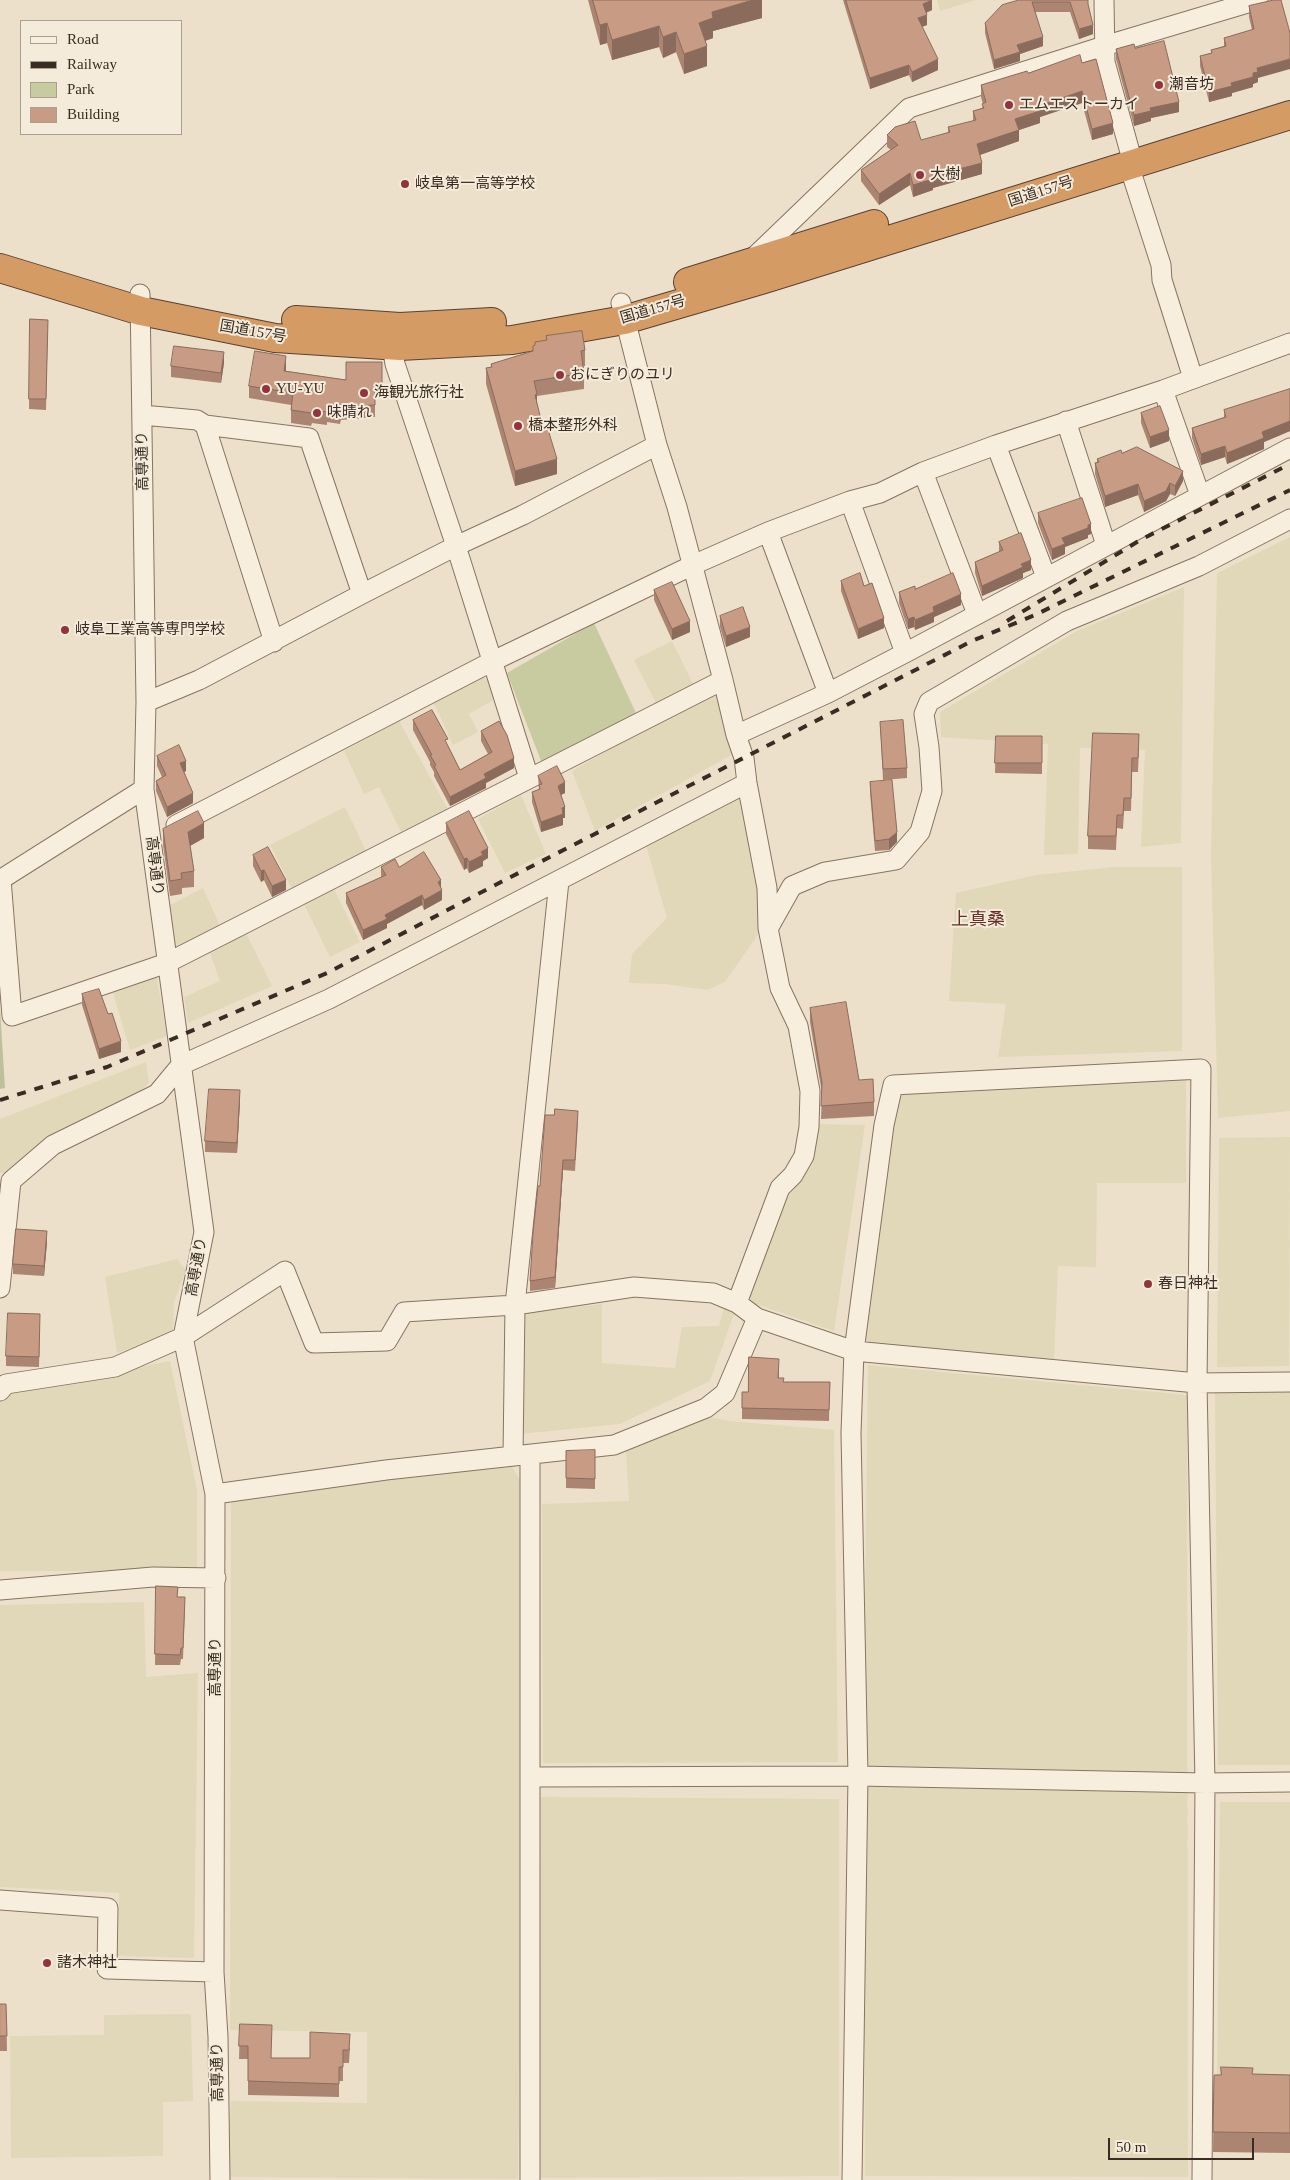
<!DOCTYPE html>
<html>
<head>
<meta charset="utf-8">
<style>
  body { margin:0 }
  #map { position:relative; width:1290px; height:2180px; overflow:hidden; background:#ece0cb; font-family:"Times New Roman",serif }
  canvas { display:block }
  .legend { position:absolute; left:20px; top:20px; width:162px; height:115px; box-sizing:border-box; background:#f4ebda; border:1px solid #aa9f90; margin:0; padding:6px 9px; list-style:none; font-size:15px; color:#3a2c22 }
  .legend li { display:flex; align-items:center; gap:10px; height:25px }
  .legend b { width:25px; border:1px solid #aa9f90 }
  .scale { position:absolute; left:1108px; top:2138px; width:146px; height:22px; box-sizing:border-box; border:2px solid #3a2c22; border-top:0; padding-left:6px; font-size:15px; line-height:18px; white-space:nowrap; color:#3a2c22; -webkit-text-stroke:4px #f4ebda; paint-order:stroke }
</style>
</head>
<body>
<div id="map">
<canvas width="1290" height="2180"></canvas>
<ul class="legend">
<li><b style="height:6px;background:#f7eede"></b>Road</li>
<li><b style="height:6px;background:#3a2c22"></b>Railway</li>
<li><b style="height:14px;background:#c8ca9f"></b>Park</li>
<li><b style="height:14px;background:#c79b84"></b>Building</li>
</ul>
<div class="scale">50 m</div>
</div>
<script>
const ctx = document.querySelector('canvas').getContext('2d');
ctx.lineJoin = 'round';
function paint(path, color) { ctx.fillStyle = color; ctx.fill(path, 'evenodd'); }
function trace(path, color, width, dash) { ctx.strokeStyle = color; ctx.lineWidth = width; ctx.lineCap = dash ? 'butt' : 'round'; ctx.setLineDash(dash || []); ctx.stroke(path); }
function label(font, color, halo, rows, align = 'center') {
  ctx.font = font + ' "Times New Roman","Noto Sans JP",serif'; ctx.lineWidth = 4; ctx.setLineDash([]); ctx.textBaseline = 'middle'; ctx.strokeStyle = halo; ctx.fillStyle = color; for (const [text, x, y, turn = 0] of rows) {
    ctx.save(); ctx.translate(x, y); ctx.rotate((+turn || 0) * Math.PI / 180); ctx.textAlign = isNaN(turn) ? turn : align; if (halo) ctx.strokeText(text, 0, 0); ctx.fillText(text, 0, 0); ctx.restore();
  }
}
paint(new Path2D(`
  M937,0H976L940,11Z
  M1290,537V1111L1218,1118L1211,855L1217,573Z
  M1184,587L1181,843L1141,847L1145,750L1080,748L1078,854L1044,855L1048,744L941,737L940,712L1077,631Z
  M672,641L694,686L657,705L634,660Z
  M482,677L491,681L495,699L469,714L478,732L453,745L434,703Z
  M715,689L733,754L595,831L572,771Z
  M399,721L450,813L404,838L379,787L364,794L344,751Z
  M521,795L546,854L505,873L478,819Z
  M741,796L763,897L761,930L725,982L708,990L664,984L629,983L632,954L667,918L645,842Z
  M345,807L368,855L294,893L270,845Z
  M1114,867H1182V1051L998,1057L1006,1004L949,1001L956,893L1036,875Z
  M332,885L360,942L330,957L302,900Z
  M203,888L220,926L179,948L175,947L168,906Z
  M244,929L272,986L188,1023L184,997L220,981L208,948Z
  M156,974L167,1036L130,1050L113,993Z
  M146,1062L149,1083L129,1102L42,1144L7,1172L0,1173V1119Z
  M1186,1080V1183H1097L1096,1267L1058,1266L1054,1361L869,1344L864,1339L898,1095Z
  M815,1124L865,1125L834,1331L753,1303L749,1295L783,1205L813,1163Z
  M1290,1137L1289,1366L1217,1367L1219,1138Z
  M177,1259L186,1270L174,1302L173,1333L117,1353L105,1277Z
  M602,1304V1363L675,1368L682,1327L719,1326L724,1307L734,1314L710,1381L620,1424L520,1434L523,1313Z
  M170,1361L197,1490V1571H0V1402L13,1393Z
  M868,1365L1187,1395L1188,2177L865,2176L863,1765Z
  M1290,1392V1765H1218L1215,1393Z
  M704,1416L730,1421L834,1430L838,1762L543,1763L542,1504L629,1501L626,1451Z
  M509,1461L522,1484L524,1788L518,2179L227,2177L231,2101L367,2103V2032L230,2030L231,1499Z
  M144,1602L146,1677L198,1673L194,1958L118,1956L119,1893L0,1887V1605Z
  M541,1797L839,1799V2176L539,2178Z
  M1220,1802H1290V2084L1217,2083Z
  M191,2014L193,2101L163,2102V2156L11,2158L10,2036L104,2035V2015Z`), '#e1d8b9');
paint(new Path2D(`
  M594,623L636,713L543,766L507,673Z`), '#c8ca9f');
paint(new Path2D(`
  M0,1009L5,1088L0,1089Z`), '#bec09d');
const minor = new Path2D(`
  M1104,0L1105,62L1133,163V178L1161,265L1162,280L1193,378
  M752,259L909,108L1104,46L1258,0
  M140,294L146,702L144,789L204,1232L183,1337L215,1494L214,1972L218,2037L220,2180
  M621,303L657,445L677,507L723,680L736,735L744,758L747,783L767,888L768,928L780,988L798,1026L810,1091L809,1127L804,1156L793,1175L780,1188L737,1303
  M392,346L395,364L456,546L529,778
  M1163,390L1200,495
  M142,415L197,420L205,425L274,642
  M1066,421L1106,545
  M205,425L309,438L362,594
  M996,445L1046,577
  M923,472L977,614
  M850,501L905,653
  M768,532L828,693
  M146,702L199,680L362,594L456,546L523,515L657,445
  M736,735L828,693L905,653L1290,448
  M176,825L491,662L693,565L768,532L850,501L880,493L923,472L996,445L1163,390L1290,343
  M1,879L12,1016L167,963L723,680
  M0,880L144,789
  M769,927L792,886L825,872L896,860L920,832L932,791L929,747L924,714L929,702L1067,621L1199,566L1290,519
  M0,1288L11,1181L53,1145L157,1094L181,1065L329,999L747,783
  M0,1391L6,1384L115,1367L183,1337L285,1271L314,1343L387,1341L404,1312L515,1305L634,1287L713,1293L737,1303L757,1318L854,1351L1197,1383L1290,1382
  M513,1456L515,1305L559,881
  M215,1494L386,1470L614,1445L706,1408L725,1393L757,1318
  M0,1590L153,1577L216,1578
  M531,1777L858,1776L1205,1783L1290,1782
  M0,1900L108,1908L107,1969L214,1972
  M530,2180V1455
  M852,2180L858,1776L851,1433L854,1351L884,1125L893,1085L1201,1069L1197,1383L1205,1783L1202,2180`);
const highway = new Path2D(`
  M0,268L141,311L275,338L400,346L512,340L624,320L764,279L1290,115
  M688,282L874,224
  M296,320L400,327L492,322`);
trace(minor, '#887360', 21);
trace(highway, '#574234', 30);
trace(minor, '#f7eede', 19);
trace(highway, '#d49b64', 28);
trace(new Path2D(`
  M1007,621L1142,539L1290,464
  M0,1100L107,1067L327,973L501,882L972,641L1035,615L1290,490`), '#3a2c22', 4, [9, 9]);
paint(new Path2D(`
  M588,0H762V18L713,31V38L705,41L707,66L684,74L676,52L663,58L659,47L612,60L607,43L600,45Z
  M843,0H932V10L926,13L927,25L922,27L938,70L912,82L909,75L870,89Z
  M1019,0H1088V4L1093,34L1079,39L1070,12H1035L1043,46L1020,54V61L994,69L985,33V23Z
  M1274,0L1258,78V82L1253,84V87L1232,93V96L1209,102L1200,66V56L1211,53V50L1224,46V38L1252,30L1249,17V6Z
  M1135,48L1179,112L1151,118V121L1134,126L1116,59V49Z
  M1082,63L1113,134L1092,140L1082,103L1040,117V123L1019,130V141L980,155L982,174L933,188V190L913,197L910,185L879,205L861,181V170L891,150L887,147V135L921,140L948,133V127L973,121V111L982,108L983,104L981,97V85L1028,73Z
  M30,319L48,320L46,410L29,409Z
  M546,336L585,350V366H583L584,373V389L537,396V405L557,474L515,486L486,384V368L491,367V364L533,352V346L535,345V342L546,340Z
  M224,363L221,383L171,377V366Z
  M286,368V371L382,385V398H375V417L341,420L340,424L327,422V425L312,423L311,426L291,423V405L249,398V386Z
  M1290,389V431L1264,442V449L1227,464L1225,457L1201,465L1192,438V428L1224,417V410Z
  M1141,413L1169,441L1150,448L1141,423Z
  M1097,459L1183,481L1175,496L1170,494L1166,501L1144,512L1138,495L1105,507L1095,474V463L1097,462Z
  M1038,513L1091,534L1088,535V538L1065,547V554L1052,560L1038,523Z
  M999,542L1031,570L1023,573V578L982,596L975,573V562L999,552Z
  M841,581L864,586L884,628L858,639L841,591Z
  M915,589L961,605L934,617V622L915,630L914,627L908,629L899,603V592Z
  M654,590L690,632L672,640L654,600Z
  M720,616L750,637L726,647L720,627Z
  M413,720L448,746L460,770L488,754L481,741V731L514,768L486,783V788L450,806L434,776V772L430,765V762L413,730Z
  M880,722L907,768V778L883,780Z
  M1093,733L1139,748L1138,772H1132L1131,811H1124L1123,829L1117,828L1116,850L1088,849V836Z
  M996,736H1042V774L995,773Z
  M157,756L186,771L184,772L193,803L167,817L156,791V781L162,777L157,766Z
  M538,776L565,793L561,795L565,818H563V825L541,832L532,802V792L539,790Z
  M870,782L897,842L889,850L875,851L870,792Z
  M446,823L488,858L483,861V866L469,873L467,868L464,870L446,834Z
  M163,829L204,838L190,846L194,871V887L182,888V894L170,896L163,845Z
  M253,855L286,890L272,897L264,880L261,882L253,866Z
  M381,867H399L441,889L442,900L424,910L422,905L387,924V928L363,940L346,903V893L381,877Z
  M82,994L108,1014L121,1052L99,1059L82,1005Z
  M810,1008L874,1102V1116L821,1119L822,1093L810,1022Z
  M240,1101L237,1153L205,1152V1141Z
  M578,1121L575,1171L563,1170L555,1288L530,1291V1281L540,1186Z
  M47,1242L44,1276L13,1274V1264Z
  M40,1324L39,1367L6,1366V1356Z
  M779,1369V1378L783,1382H830L829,1421L742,1419V1392H748Z
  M595,1450V1489L566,1488V1478Z
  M156,1586L178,1597L185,1607L183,1659H181L180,1665H155Z
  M0,2004H6L7,2051H0Z
  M240,2024L272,2058H310L350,2047L349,2063H343V2081H339V2097L248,2095V2059H239Z
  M1253,2074L1290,2075V2153L1213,2152L1214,2075Z`), '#ab8572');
paint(new Path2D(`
  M753,0H762V18L713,31V38L699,43V23L712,12Z
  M932,0V10L923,14V4Z
  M927,15V25L918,28V18Z
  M607,23V43L600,45V25Z
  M1093,25V34L1079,39V29Z
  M659,26V47L612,60V40Z
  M676,32V52L663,58V37Z
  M1043,37V46L1020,54V61L994,69V60L1017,45Z
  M707,46V66L684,74V54Z
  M938,59V70L912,82V72Z
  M1290,59V69L1258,78V82L1253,84V87L1232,93V96L1209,102V92L1253,73L1257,68Z
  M909,65V75L870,89V78Z
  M1082,91V103L1040,117V123L1019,130V141L977,156V144L1015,119L1039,106Z
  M1179,102V112L1151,118V121L1134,126V115L1150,108Z
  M1113,123V134L1092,140V129Z
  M982,163V174L933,188V190L913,197V185L932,176Z
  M910,173V185L879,205V194Z
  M224,352V363L221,383V373Z
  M286,356V368L284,383V371Z
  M537,394V410L535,395Z
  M1290,421V431L1264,442V449L1227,464V453L1262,432Z
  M1169,430V441L1150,448V437Z
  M1225,446V457L1201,465V454Z
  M557,459V474L515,486V471Z
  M1183,471V481L1175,496V486Z
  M1170,483V494L1166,501L1144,512V501Z
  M1138,484V495L1105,507V496Z
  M1091,524V534L1088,535V538L1065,547V554L1052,560V549L1062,538Z
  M1031,560V570L1023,573V578L982,596V586L1021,564Z
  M961,594V605L934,617V622L915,630V620L933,607Z
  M914,617V627L908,629V619Z
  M884,618V628L858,639V629Z
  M690,621V632L672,640V629Z
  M750,627V637L726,647V636Z
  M514,758V768L486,783V788L450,806V797L484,774Z
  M186,761V771L180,774V763Z
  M565,782V793L558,796V786Z
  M193,793V803L167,817V807Z
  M565,807V818H563V825L541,832V822L562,808Z
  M204,823V838L188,847V832Z
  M897,832V842L889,850V839Z
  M488,848V858L483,861V866L469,873V862L481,852Z
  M467,858V868L464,870V859Z
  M264,870V880L261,882V871Z
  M286,880V890L272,897V886Z
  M441,880V890L438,882Z
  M442,890V900L424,910V900Z
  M422,895V905L387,924V928L363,940V930L385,915Z
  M121,1041V1052L99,1059V1049Z
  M240,1090V1101L237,1153V1143Z
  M563,1160V1170L555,1288V1277Z
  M47,1231V1242L44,1276V1266Z`), '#8b6c5c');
const building = new Path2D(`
  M593,0H753L712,12L713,18L699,23L707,46L684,54L676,32L663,37L659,26L612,40L607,23L600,25Z
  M846,0H932L923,4L927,15L918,18L938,59L912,72L909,65L870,78Z
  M1019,0H1088V4L1093,25L1079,29L1070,2H1032L1043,37L1017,45L1020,52L994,60L985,23L1002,5Z
  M1274,0H1281L1290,33V59L1257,68L1258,72L1253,73V77L1231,83L1232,86L1209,92L1200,56L1212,53L1211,50L1226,46L1224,38L1254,29L1249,6Z
  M1164,41L1179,102L1150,108L1151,111L1134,115L1116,49L1134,44L1135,48Z
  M1080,55L1082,63L1096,59L1113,123L1092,129L1082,91L1039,106L1040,111L1015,119L1019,130L977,144L982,163L932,176L933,179L913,185L910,173L879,194L861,170L898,145L887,135L895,127L915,121L921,140L950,132L948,127L976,120L973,111L984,108L982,104L986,102L981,85L1027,71L1028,73Z
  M30,319L48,320L46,399H29Z
  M582,331L585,350L581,351L584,373L534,381L537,394L535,395L543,428L547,426L557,459L515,471L486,368L492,367L491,364L533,351V346L535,345V342L547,340L546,336Z
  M174,346L224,352L221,373L171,366Z
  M255,351L286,356L284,371L346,380V362H382V385L375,386V405L341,407L340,412L327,410V412L312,410L311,413L291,410L293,393L249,386Z
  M1290,389V421L1262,432L1264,438L1227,453L1225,446L1201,454L1192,428L1226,417L1224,410Z
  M1160,406L1169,430L1150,437L1141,413Z
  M1137,447L1183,471L1175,486L1170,483L1166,491L1144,501L1138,484L1105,496L1095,463L1099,462L1097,459L1121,450L1122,453Z
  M1082,498L1091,524L1088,525V528L1062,538L1065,544L1052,549L1038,513Z
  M1021,533L1031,560L1021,564L1023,567L982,586L975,562L1003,550L999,542Z
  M860,573L864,586L872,583L884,618L858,629L841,581Z
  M953,573L961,594L933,607L934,612L915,620L914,617L908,619L899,592L915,586V589Z
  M672,582L690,621L672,629L654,590Z
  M743,607L750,627L726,636L720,616Z
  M432,710L448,739L445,740L460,770L492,752L481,731L499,721L507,735L514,758L484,774L486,778L450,797L434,766L436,765L430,755H432L413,720Z
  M903,720L907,768L883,769L880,722Z
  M1093,733L1139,734L1138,758H1132L1131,798H1124L1123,815H1117L1116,836H1088Z
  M996,736H1042V763H995Z
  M179,745L186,761L180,763L193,793L167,807L156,781L166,775L157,756Z
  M557,766L565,782L558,786L565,807L562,808L563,814L541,822L532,792L540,789L539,785L542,784L538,776Z
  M892,780L897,832L889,839L875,841L870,782Z
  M198,811L204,823L188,832L194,871L181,873L182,879L170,881L163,829Z
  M469,811L488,848L481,852L483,855L469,862L467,858L464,859L446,823Z
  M268,847L286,880L272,886L264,870L261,871L253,855Z
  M424,852L441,880L438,882L442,890L424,900L422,895L385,915L387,919L363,930L346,893L386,875L381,867L395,859L399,867Z
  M99,989L108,1014L112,1013L121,1041L99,1049L82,994Z
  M846,1002L859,1080L873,1079L874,1102L821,1106L822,1083L810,1008Z
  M209,1089L240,1090L237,1143L205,1141Z
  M555,1109L578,1111L575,1160H563L555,1277L530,1281L533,1233L538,1186H540L545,1115H554Z
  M16,1229L47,1231L44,1266L13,1264Z
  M8,1313L40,1314L39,1357L6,1356Z
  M749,1357L779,1359L778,1378H784L783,1382H830L829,1410L742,1408V1392H748Z
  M595,1450V1479L566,1478V1451Z
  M156,1586L178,1587L177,1597H185L183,1648H181L180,1655L155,1654Z
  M0,2004H6L7,2036H0Z
  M240,2024L272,2025L271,2058H310V2032L350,2034L349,2050H343V2067H339V2084L248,2081V2046H239Z
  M1221,2067L1253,2068L1252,2074L1290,2075V2133L1213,2132L1214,2075H1221Z`);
paint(building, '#c79b84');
trace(building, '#8b6c5c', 1);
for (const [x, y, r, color] of [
  [1159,85,5,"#93343c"],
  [1009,105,5,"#93343c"],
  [920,175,5,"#93343c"],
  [405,184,5,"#93343c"],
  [560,375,5,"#93343c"],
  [266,389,5,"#93343c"],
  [364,393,5,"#93343c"],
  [317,413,5,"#93343c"],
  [518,426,5,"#93343c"],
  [65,630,5,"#93343c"],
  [1148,1284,5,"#93343c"],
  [47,1963,5,"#93343c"]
]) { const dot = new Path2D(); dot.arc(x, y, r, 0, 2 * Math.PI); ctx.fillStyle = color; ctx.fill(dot); trace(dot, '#f4ebda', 2); }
label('15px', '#3a2c22', '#f4ebda', [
  ["潮音坊",1169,85],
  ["エムエストーカイ",1019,105],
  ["大樹",930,175],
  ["岐阜第一高等学校",415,184],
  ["おにぎりのユリ",570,375],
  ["YU-YU",276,389],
  ["海観光旅行社",374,393],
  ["味晴れ",327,413],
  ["橋本整形外科",528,426],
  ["岐阜工業高等専門学校",75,630],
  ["春日神社",1158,1284],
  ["諸木神社",57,1963]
], 'left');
label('15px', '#3a2c22', '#f4ebda', [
  ["国道157号",1041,192,-18],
  ["国道157号",653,310,-16],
  ["国道157号",253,332,10],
  ["高専通り",143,461,-91],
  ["高専通り",154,866,83],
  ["高専通り",197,1267,-80],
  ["高専通り",216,1667,-90],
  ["高専通り",218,2072,-91]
]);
label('18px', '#642e25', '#f4ebda', [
  ["上真桑",978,920]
]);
</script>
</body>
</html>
